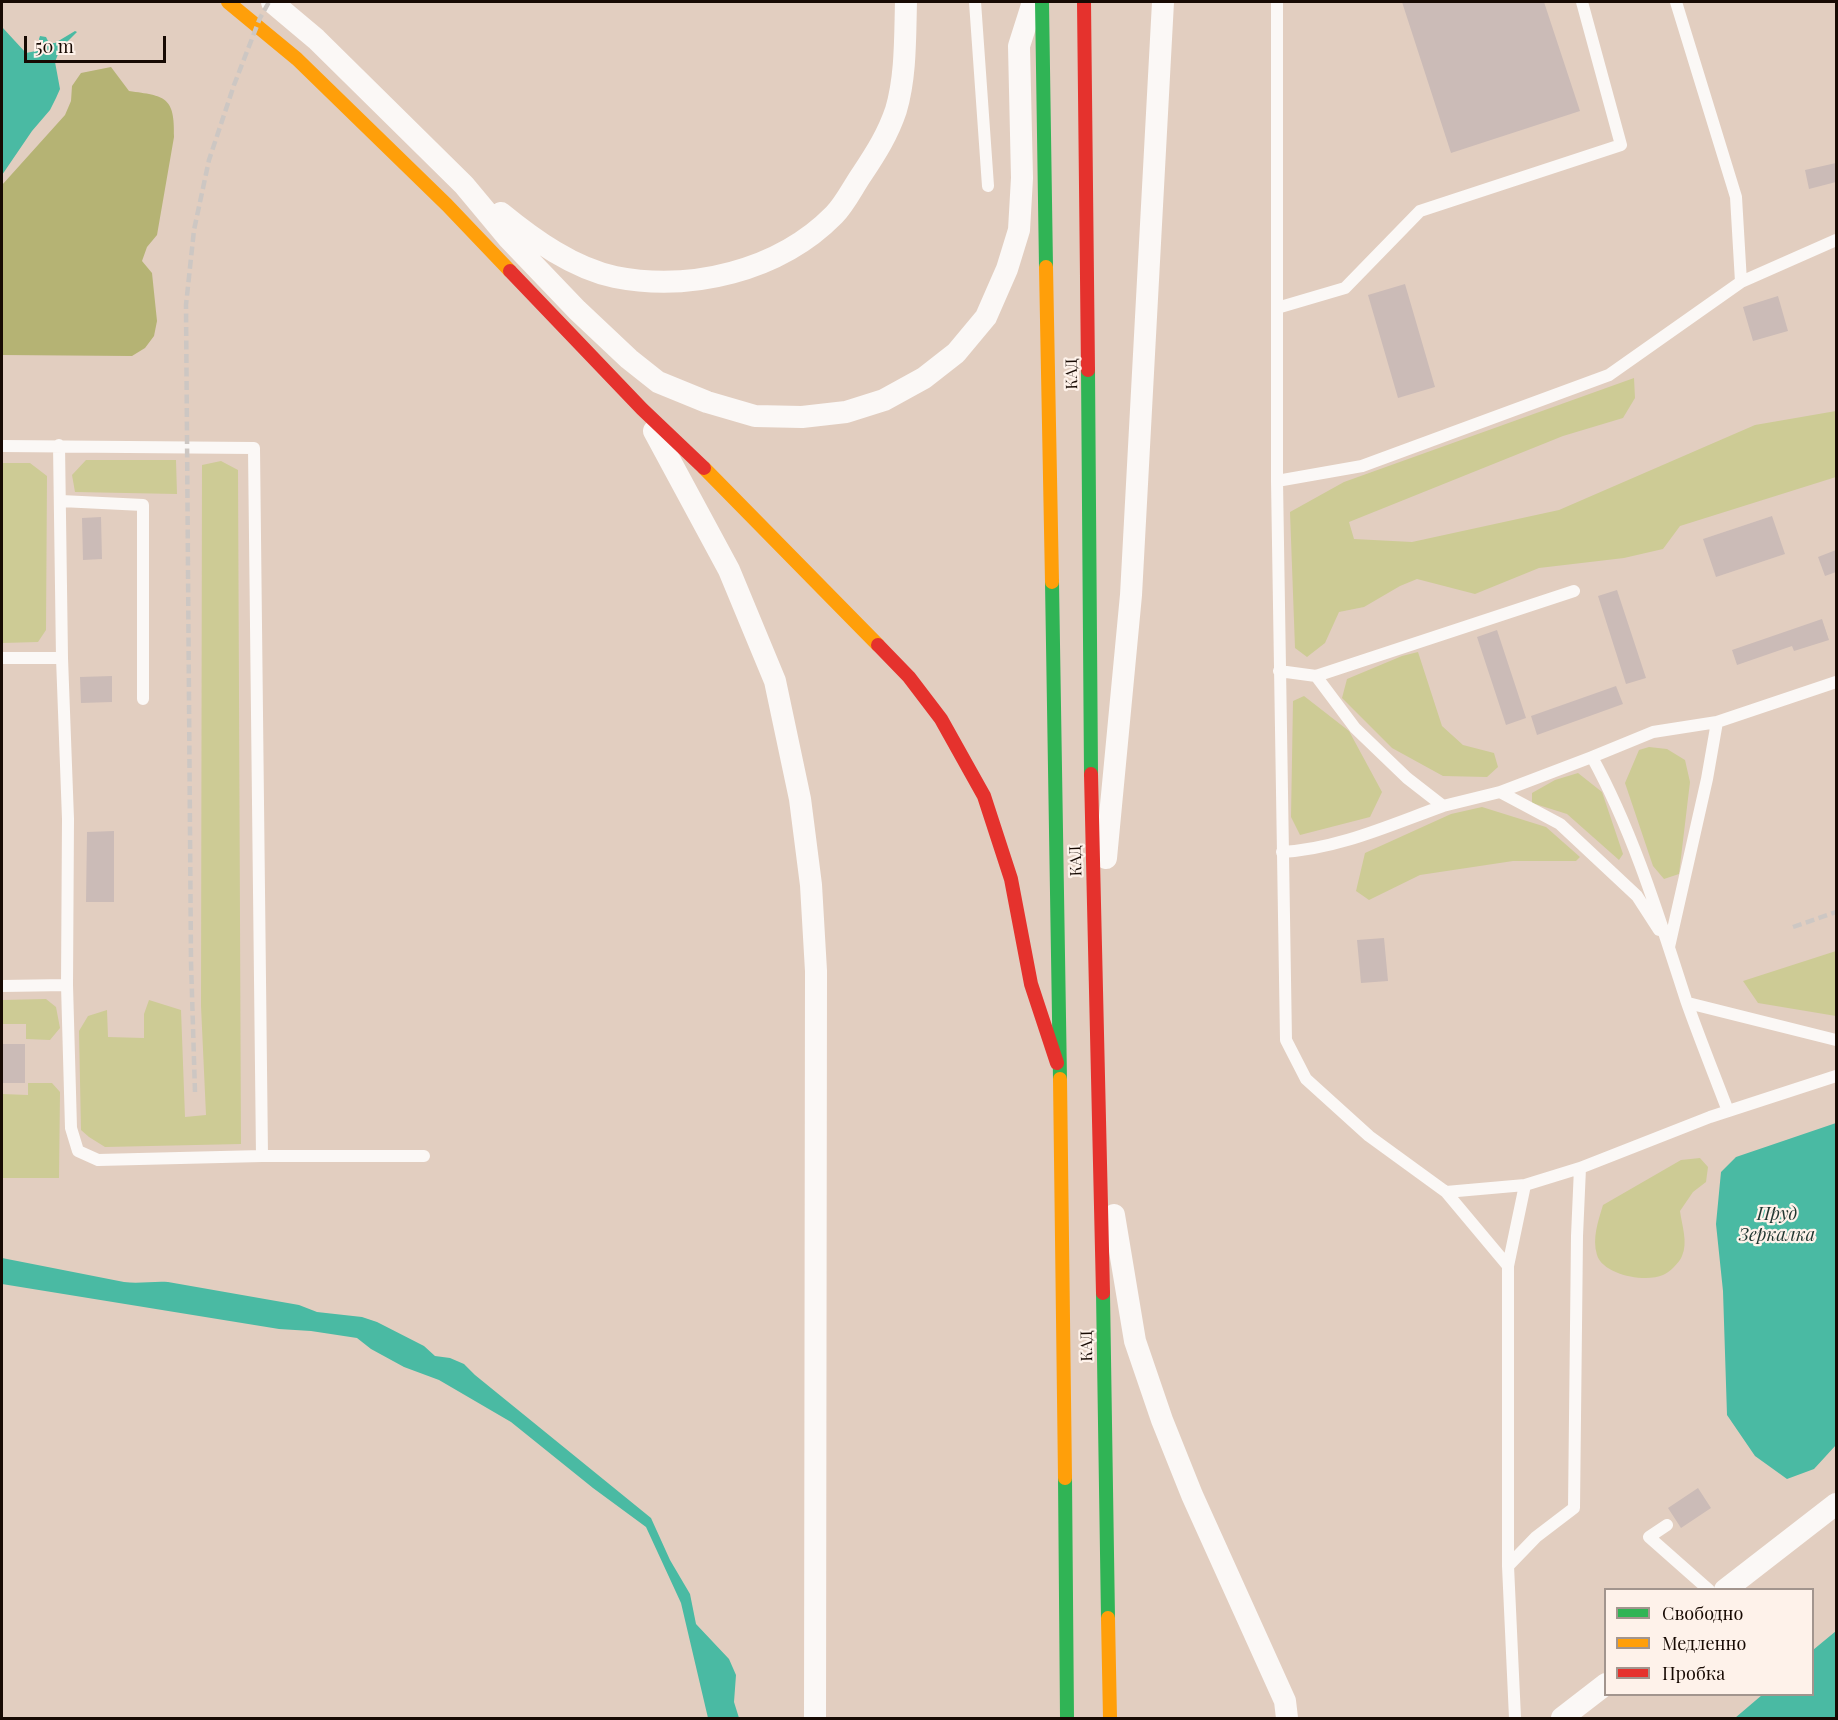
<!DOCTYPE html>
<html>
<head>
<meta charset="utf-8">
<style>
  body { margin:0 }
  #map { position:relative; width:1838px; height:1720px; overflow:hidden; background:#e2cec0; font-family:"Playfair Display",serif }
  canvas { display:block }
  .frame { position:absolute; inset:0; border:3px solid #170a03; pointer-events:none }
  .legend { position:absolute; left:1604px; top:1588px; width:210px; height:108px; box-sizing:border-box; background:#fef2ea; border:2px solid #a2958e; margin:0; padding:8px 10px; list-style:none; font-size:18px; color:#170a03 }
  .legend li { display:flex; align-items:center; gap:12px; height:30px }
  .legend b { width:30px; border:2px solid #a2958e }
  .scale { position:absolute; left:24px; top:36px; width:142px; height:27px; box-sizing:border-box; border:3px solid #170a03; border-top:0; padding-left:8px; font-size:18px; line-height:21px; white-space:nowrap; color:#170a03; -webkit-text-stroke:4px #fef2ea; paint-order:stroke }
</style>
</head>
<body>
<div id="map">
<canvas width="1838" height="1720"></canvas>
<div class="frame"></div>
<ul class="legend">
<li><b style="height:8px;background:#30b455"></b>Свободно</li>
<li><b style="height:8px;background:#ff9f0a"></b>Медленно</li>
<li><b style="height:8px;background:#e5322d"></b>Пробка</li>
</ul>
<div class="scale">50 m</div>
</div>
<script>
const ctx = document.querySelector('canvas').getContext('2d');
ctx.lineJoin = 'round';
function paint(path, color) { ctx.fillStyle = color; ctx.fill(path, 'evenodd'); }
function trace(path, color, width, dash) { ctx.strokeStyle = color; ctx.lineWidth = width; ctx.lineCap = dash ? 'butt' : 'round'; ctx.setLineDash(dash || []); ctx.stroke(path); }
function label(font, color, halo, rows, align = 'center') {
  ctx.font = font + ' "Playfair Display",serif'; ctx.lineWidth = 4.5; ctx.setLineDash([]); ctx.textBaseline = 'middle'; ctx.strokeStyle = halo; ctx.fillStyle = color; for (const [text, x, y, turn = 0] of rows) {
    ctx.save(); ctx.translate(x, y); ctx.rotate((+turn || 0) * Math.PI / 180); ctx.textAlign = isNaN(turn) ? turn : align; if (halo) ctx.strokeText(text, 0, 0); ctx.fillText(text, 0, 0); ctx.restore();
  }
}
paint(new Path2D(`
  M1634,378L1635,398L1623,418L1563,436L1349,522L1354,539L1412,542L1559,510L1755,425L1836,411V477L1680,526L1663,549L1624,558L1539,568L1475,594L1417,579L1400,586L1364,607L1339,612L1325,643L1307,657L1295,648L1290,512L1344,482Z
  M86,460H176L177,494L75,492L72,475Z
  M221,461L238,470L241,1144L105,1147L89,1137L81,1130L79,1031L88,1016L107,1010L108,1037L144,1038V1014L149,1000L181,1010L185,1117L206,1115L201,1006L202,465Z
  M2,463H30L47,476L46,630L38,642L2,643Z
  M1418,652L1442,726L1463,745L1494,753L1498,767L1487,777L1443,776L1392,748L1342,698L1347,679L1402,656Z
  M1304,696L1349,731L1382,792L1370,817L1300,835L1291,817L1293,701Z
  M1649,747L1667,749L1685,760L1690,782L1679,874L1664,879L1653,866L1625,783L1639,750Z
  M1578,773L1602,792L1623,854L1619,860L1567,814L1532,803V793L1555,780Z
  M1482,807L1546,827L1580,857L1576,861H1513L1420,875L1369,900L1356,891L1365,853L1451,814Z
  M1836,951V1016L1758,1003L1743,981Z
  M46,999L56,1007L60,1028L50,1040L26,1039V1024H2V1000Z
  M28,1083H52L60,1092L59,1178H2V1094L28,1095Z
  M1700,1158L1708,1167L1706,1182L1693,1192L1680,1211C1682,1226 1688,1242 1682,1256C1680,1262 1669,1273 1663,1275C1646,1283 1603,1275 1597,1255C1592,1238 1598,1222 1603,1205L1681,1160Z`), '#cdcb95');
paint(new Path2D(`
  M111,67L129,91C165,96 175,96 174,137L157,235L147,247L142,261L152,273L157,321L154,336L145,348L132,356L2,355V185L65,115L71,101L72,86L81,73Z`), '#b5b374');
paint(new Path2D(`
  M2,27L26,53L41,50L39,39L40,36L46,37L49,43H55L75,31L77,32L60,49L55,62L60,89L56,98L50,110L32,131L2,175Z
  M1836,1123V1445L1814,1469L1787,1479L1755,1456L1727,1415L1723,1291L1716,1224L1721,1172L1736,1157Z
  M2,1258L124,1282C139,1284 153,1281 168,1282L299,1305L317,1312L362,1317L377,1322L424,1346L435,1356L450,1358L464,1364L475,1375L651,1518L670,1560L690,1594L696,1624L729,1659L736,1675L734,1702L739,1718H708L681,1603L646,1527L593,1488L511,1422L439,1380L404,1367L371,1349L357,1338L311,1331L279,1329L2,1284Z
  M1836,1631V1718H1735L1762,1695L1812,1694L1813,1650Z`), '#4abaa3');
paint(new Path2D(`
  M1402,2H1544L1580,111L1451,153Z
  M1836,163V182L1809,189L1805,170Z
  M1405,284L1435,387L1398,398L1368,295Z
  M1778,296L1788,331L1753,341L1743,307Z
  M1772,516L1785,554L1716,577L1703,539Z
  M101,517L102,559L83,560L82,518Z
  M1836,550V572L1825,576L1818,557Z
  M1617,590L1646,678L1626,684L1598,596Z
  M1822,619L1829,640L1794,651L1792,646L1737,665L1732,650Z
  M1497,630L1526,718L1506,725L1477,637Z
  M112,676V702L81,703L80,677Z
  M1616,686L1623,704L1537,735L1531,716Z
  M114,831V902H86L87,832Z
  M1384,938L1388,981L1361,983L1357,940Z
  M2,1044H25V1083H2Z
  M1698,1488L1711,1508L1681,1528L1668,1508Z`), '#cbbbb7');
trace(new Path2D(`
  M975,2L988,186
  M1277,2V481L1286,1040L1306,1079L1369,1136L1446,1192L1508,1266V1566L1515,1718
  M1676,2L1736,197L1741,282
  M1277,308L1345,288L1420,211L1621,145L1582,2
  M59,445L62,658L68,819L67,985
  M2,446L254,448L262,1156L98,1160L78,1151L71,1128L67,985L2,986
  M1277,481L1362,466L1609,375L1741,282L1836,240
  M61,501L143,505V699
  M2,658H62
  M1279,671L1316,676L1355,728L1407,778L1443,806L1500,792L1592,757C1634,834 1659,917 1686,1000C1699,1037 1714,1074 1728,1111
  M1316,676L1574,591
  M1592,757L1653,732L1717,722L1836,682
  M1500,792L1560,824L1637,896L1659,930
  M1282,852C1338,849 1390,825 1443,806
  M1669,947L1707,779L1717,722
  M1688,1003L1836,1040
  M262,1156H424
  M1446,1192L1525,1185
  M1508,1266L1525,1185L1580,1168L1710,1117L1836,1076
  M1667,1525L1649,1537L1709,1590
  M1508,1566L1536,1537L1574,1508L1577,1236L1580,1168`), '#fbf8f6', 12);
trace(new Path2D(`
  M272,2L316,39L464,185L509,239L577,310L629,359L658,382L707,402L755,416L802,417L846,412L884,400L924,378L956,353L986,317L1007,269L1019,230L1022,178L1019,46L1033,2
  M501,213C534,240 573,268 615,277C690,292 779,271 834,215C845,204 853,187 862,174C876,153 888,134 896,110C906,76 905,37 906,2
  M654,431L729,570L775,681L800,799L811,885L816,971L815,1718
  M1106,858L1131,595L1163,2
  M1114,1215L1135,1341L1162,1420L1192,1495L1285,1701L1287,1718
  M1725,1590L1836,1504
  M1562,1718L1606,1684`), '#fbf8f6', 22);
trace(new Path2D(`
  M1042,2L1046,267
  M1088,370L1091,774
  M1052,582L1060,1079
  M1103,1293L1108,1618
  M1065,1478L1067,1718`), '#30b455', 14);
trace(new Path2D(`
  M228,2L297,59L447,205L510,271
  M1046,267L1052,582
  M704,468L878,645
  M1060,1079L1065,1478
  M1108,1618L1110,1718`), '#ff9f0a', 14);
trace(new Path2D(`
  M1084,2L1088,370
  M510,271L642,409L704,468
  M878,645L909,677L941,719L984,796L1011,879L1031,984L1057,1063
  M1091,774L1103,1293`), '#e5322d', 14);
trace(new Path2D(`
  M1793,927L1836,912
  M195,1092L191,962L186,305L194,230L209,160L234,85L260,18L269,2`), '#cdc7c3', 4.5, [9, 4.5]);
label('16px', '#170a03', '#fef2ea', [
  ["КАД",1072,374,-91],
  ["КАД",1076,861,-92],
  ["КАД",1087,1346,-91]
]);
label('italic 18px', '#1f3630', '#fef2ea', [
  ["Пруд",1777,1214],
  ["Зеркалка",1777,1235]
]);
</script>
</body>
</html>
